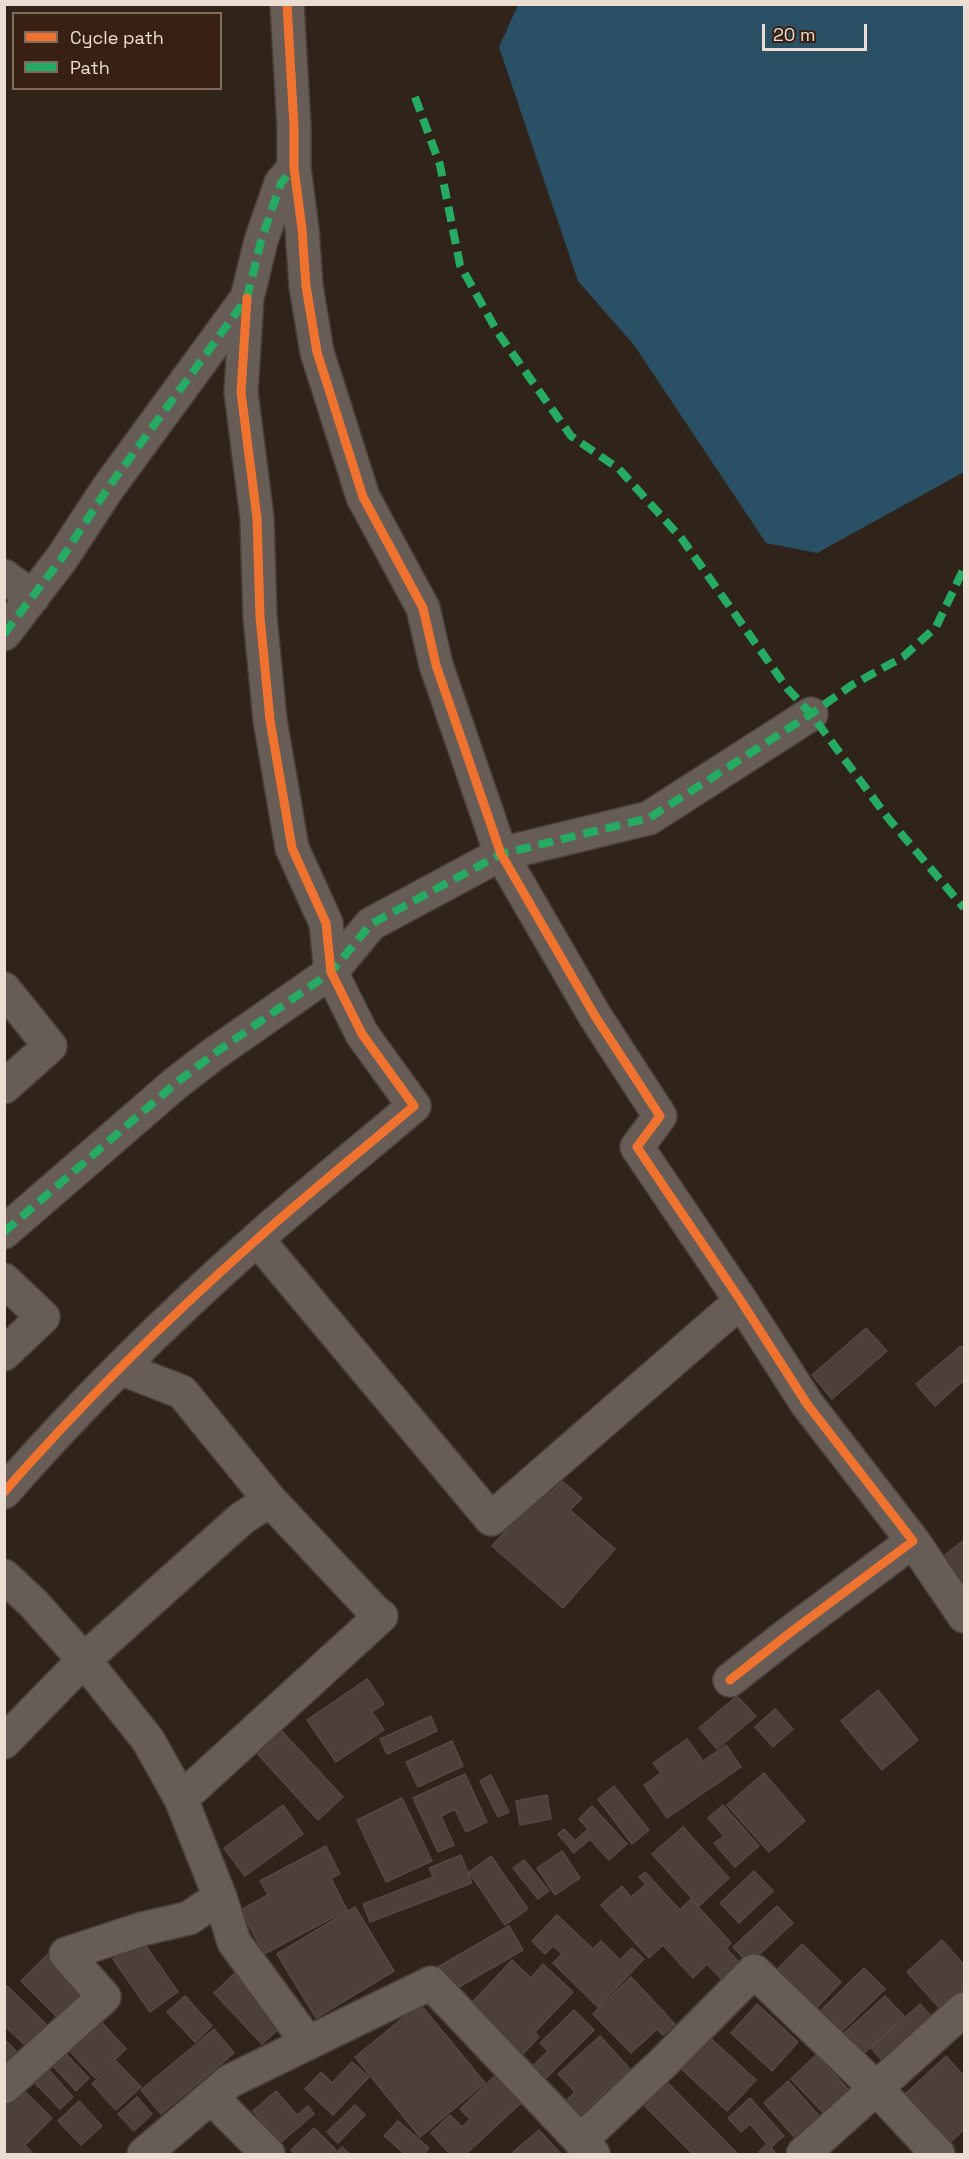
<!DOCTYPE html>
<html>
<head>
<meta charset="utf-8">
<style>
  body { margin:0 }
  #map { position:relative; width:969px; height:2159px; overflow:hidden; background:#30231a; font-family:"Space Grotesk",sans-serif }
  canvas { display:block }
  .frame { position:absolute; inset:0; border:6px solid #ecddd3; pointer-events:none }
  .legend { position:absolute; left:12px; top:12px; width:210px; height:78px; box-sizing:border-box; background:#382112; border:2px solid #806c5f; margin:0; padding:8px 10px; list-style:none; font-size:18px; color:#ecddd3 }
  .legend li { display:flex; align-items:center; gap:12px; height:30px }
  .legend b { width:30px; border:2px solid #806c5f }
  .scale { position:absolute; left:762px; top:24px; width:105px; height:27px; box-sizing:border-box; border:3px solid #ecddd3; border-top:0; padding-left:8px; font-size:18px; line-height:21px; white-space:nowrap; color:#ecddd3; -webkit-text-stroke:4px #382112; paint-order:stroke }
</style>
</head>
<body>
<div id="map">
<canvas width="969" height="2159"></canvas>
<div class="frame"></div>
<ul class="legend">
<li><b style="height:8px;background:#ef722f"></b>Cycle path</li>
<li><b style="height:8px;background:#26ab63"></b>Path</li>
</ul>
<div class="scale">20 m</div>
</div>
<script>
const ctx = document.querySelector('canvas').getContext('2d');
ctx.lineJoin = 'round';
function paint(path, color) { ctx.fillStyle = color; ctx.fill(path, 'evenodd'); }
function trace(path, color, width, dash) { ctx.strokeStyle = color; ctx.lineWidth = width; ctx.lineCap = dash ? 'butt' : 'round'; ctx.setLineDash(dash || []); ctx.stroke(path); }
paint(new Path2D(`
  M518,5H964V472L817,553L766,543L634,345L578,281L499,47Z`), '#2a5066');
const building = new Path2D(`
  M866,1328L887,1351L832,1399L812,1375Z
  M961,1346L964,1350V1380L935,1406L916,1384Z
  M562,1481L582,1498L570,1510L615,1549L563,1608L492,1546L544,1487L551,1493Z
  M964,1540V1604L933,1564Z
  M367,1679L384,1704L372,1712L384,1730L336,1762L307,1720Z
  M878,1690L918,1740L882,1770L841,1721Z
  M737,1696L756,1716L717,1749L699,1728Z
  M775,1709L793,1729L773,1747L755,1727Z
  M431,1716L437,1731L387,1754L380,1739Z
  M278,1727L343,1797L318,1820L253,1749Z
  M687,1739L703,1761L726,1745L741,1767L667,1818L644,1785L661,1773L653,1763Z
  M452,1741L463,1766L418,1787L406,1762Z
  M764,1773L805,1821L769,1852L727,1805Z
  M465,1774L487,1822L466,1832L455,1809L441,1816L454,1845L438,1852L413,1798Z
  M491,1775L509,1812L498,1817L480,1781Z
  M614,1786L649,1830L632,1844L598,1799Z
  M547,1795L551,1819L520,1825L516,1801Z
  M402,1798L432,1861L386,1882L357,1820Z
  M283,1805L303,1834L245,1876L224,1848Z
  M723,1805L759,1846L735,1867L714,1843L724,1836L708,1818Z
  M592,1806L627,1844L609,1860L590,1839L574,1853L558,1834L564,1829L575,1841L588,1829L579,1819Z
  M683,1827L729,1878L699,1906L652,1854Z
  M326,1846L340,1874L331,1878L347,1910L264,1954L241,1910L268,1895L260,1881Z
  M562,1851L580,1878L555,1895L537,1868Z
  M461,1855L472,1883L370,1922L363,1904L433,1877L429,1868Z
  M491,1856L528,1909L505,1925L469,1872Z
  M524,1860L549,1891L538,1899L513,1868Z
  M754,1871L773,1891L739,1923L720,1903Z
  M645,1872L680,1910L691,1899L731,1943L726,1948L746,1970L728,1986L707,1964L693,1978L663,1945L649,1958L601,1905L622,1886L631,1897L646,1884L639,1877Z
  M777,1906L793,1923L749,1964L733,1947Z
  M355,1907L394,1971L316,2018L277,1954Z
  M557,1915L593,1949L601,1941L620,1960L632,1948L644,1959L598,2007L553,1963L562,1954L553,1946L545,1954L532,1941Z
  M509,1926L523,1950L452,1991L438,1967Z
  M141,1939L178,1992L150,2012L113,1959Z
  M942,1940L964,1965V1990L942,2011L907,1972Z
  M802,1944L841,1982L812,2013L772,1975Z
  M51,1951L87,1988L57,2017L21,1981Z
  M512,1960L531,1978L543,1964L573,1992L535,2032L539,2037L521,2056L469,2006Z
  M864,1968L885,1989L837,2036L817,2014Z
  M234,1974L282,2026L262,2044L214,1993Z
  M631,1977L675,2024L663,2035L657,2029L631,2053L593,2014Z
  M7,1986L54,2032L33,2053L4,2025V1989Z
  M185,1996L212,2026L195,2042L167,2012Z
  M885,1996L904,2016L859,2058L840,2037Z
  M420,2004L485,2083L420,2137L355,2057Z
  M757,2004L798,2042L772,2071L731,2033Z
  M920,2004L938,2024L889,2068L871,2048Z
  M574,2010L594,2030L545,2079L533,2066L548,2051L540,2043Z
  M96,2016L126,2049L95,2078L64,2045Z
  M214,2029L234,2053L161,2114L141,2090Z
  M705,2033L756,2080L727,2111L676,2064Z
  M600,2036L630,2069L577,2118L564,2103L575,2092L558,2074Z
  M4,2039L24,2059L13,2070L4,2061Z
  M64,2052L89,2078L76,2091L51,2064Z
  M816,2055L859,2101L834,2124L791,2079Z
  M946,2056L964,2076V2129L947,2146L902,2097Z
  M116,2061L141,2087L116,2110L92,2084Z
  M352,2062L369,2077L333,2115L305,2089L321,2072L332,2083Z
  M47,2068L73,2097L60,2109L33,2081Z
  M660,2075L738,2154H693L637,2098Z
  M495,2076L505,2087L513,2079L522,2102L466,2154H450L431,2133L450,2115L462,2127L470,2119L460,2109Z
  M788,2081L830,2128L805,2149L764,2103Z
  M20,2087L52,2118L25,2145L33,2154H4V2103Z
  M276,2091L297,2115L308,2106L314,2114L280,2143L253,2111Z
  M137,2097L152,2114L134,2131L118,2114Z
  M750,2098L784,2136L771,2147L776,2154H761L759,2152L767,2144L750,2124L741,2132L728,2118Z
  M79,2101L102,2126L81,2145L58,2121Z
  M355,2105L365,2115L338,2143L327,2132Z
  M398,2121L429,2148L424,2154H405L384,2136Z
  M314,2128L336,2150L332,2154H295L291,2150Z
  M539,2130L561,2154H511Z
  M342,2147L350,2154H335Z`);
paint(building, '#4d3f3a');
trace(building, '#554844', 1.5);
const minor = new Path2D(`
  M287,4L294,127V168L302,229L306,286L317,352L363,497L423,608L436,665L501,854L595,1016L660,1116L637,1147L741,1301L807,1404L913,1541L791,1632L730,1680
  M4,576L33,597
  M4,634L62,558L108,488L247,298L261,241L281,183L294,168
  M4,989L50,1046L4,1087
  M4,1232L176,1083L215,1053L331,972L371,924L501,854L649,818L811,714
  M257,1239L491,1519L741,1301
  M4,1280L43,1317L4,1354
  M120,1368L182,1392L270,1500L377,1614L381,1616L181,1799
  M4,1492C82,1403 166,1320 255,1241C306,1195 361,1151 414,1106L362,1034L331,972L326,923L292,848L270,720L260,617L257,518L241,392L247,298
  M913,1541L964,1616
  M4,1576L33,1603L84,1660L148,1740L181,1799L220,1897L234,1942L308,2043
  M4,1742L84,1660L241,1519L270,1500
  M4,2087L104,1997L66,1954L142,1929L189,1918L220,1897
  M211,2097L268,2154
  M580,2141L663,2063L754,1971L876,2088L938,2154
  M144,2154L230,2081L431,1983L593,2154
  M803,2154L964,2009`);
trace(minor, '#4a3f38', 36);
trace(minor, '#675d56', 33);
trace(new Path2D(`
  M415,97L440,165L460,265L498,333L571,436L619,469L682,539L787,688L811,714L888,818L964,908
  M4,634L62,558L108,488L247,298L261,241L281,183L294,168
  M4,1232L176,1083L215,1053L331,972L371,924L501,854L649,818L811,714L852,685L903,657L936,627L964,568`), '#26ab63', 8, [15, 8]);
trace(new Path2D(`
  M287,4L294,127V168L302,229L306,286L317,352L363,497L423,608L436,665L501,854L595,1016L660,1116L637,1147L741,1301L807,1404L913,1541L791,1632L730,1680
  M4,1492C82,1403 166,1320 255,1241C306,1195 361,1151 414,1106L362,1034L331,972L326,923L292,848L270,720L260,617L257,518L241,392L247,298`), '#ef722f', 9);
</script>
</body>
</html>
